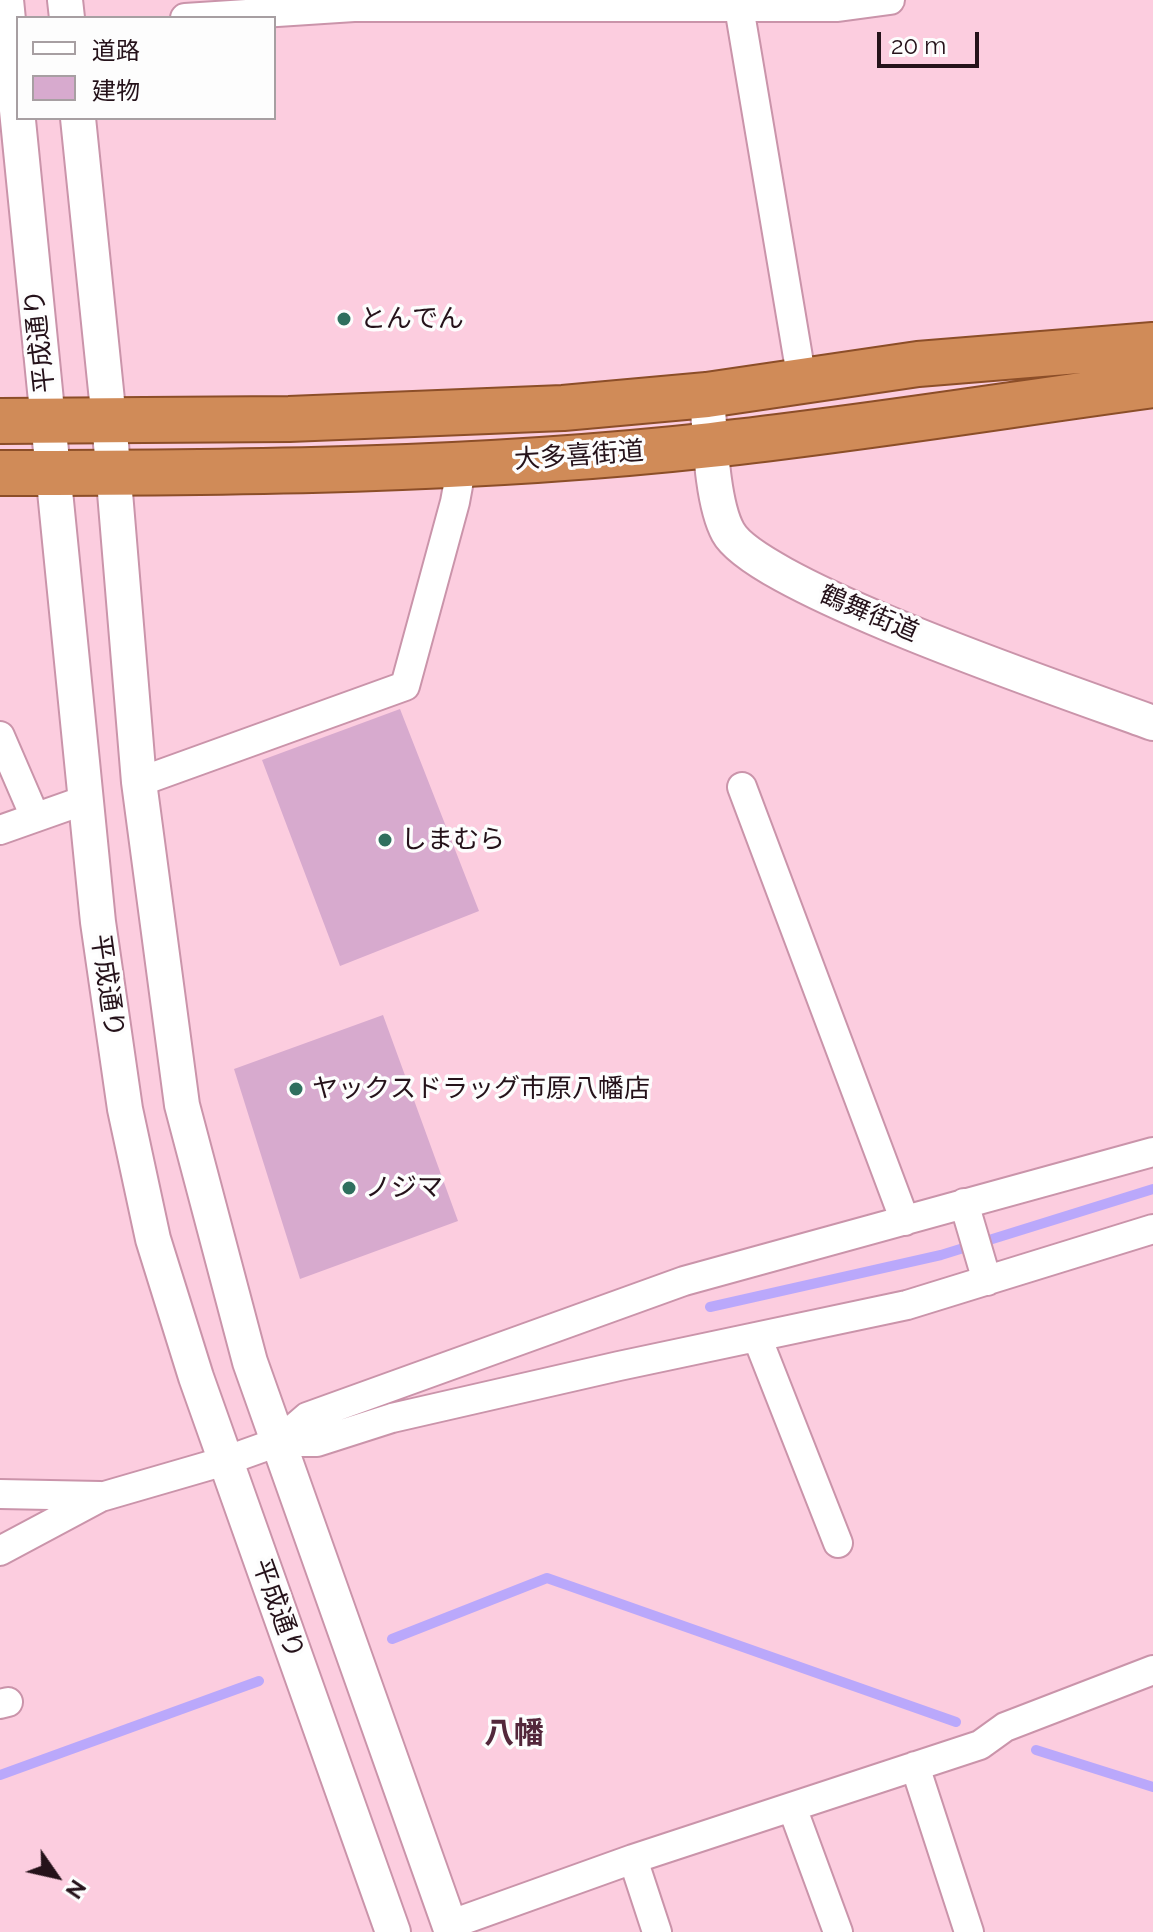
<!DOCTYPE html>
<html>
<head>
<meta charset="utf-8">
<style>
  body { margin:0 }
  #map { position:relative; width:1153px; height:1932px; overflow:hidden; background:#fccddf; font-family:Raleway,"Noto Sans JP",sans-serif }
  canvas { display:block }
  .legend { position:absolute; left:16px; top:16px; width:260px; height:104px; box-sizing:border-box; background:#fdfdfd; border:2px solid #a79fa2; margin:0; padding:10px 14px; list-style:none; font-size:24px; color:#25121a }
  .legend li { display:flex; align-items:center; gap:16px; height:40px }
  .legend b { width:40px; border:2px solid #a79fa2 }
  .north { position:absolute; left:16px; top:1836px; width:80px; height:80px; -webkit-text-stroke:6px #fdfdfd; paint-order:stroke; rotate:124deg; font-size:22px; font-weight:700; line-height:32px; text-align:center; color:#25121a }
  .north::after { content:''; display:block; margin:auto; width:28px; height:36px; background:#25121a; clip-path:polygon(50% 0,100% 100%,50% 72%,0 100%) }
  .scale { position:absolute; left:877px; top:32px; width:102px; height:36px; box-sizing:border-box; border:4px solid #25121a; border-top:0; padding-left:10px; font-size:24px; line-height:28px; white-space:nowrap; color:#25121a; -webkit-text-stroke:6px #fdfdfd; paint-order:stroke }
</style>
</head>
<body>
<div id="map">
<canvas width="1153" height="1932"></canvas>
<ul class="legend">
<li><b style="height:10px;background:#fff"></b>道路</li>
<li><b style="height:22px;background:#d7aace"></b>建物</li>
</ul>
<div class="north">N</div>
<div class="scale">20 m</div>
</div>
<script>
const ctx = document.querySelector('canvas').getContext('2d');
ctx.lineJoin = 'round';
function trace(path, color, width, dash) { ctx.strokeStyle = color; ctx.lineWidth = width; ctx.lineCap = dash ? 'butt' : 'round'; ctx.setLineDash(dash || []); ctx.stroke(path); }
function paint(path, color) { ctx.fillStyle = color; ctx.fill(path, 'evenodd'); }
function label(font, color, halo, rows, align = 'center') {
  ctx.font = font + ' Raleway,"Noto Sans JP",sans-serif'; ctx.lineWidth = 7; ctx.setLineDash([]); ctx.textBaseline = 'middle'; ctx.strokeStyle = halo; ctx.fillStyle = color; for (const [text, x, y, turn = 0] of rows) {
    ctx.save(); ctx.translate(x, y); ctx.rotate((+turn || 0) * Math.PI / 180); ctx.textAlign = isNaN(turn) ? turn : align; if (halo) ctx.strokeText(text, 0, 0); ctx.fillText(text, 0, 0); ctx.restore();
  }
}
trace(new Path2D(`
  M710,1307L941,1255L1153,1189
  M392,1639L547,1578L956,1722
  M1036,1750L1153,1787
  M0,1775L259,1681`), '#baa8fb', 10);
paint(new Path2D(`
  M400,709L479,911L340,966L262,760Z
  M383,1015L458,1221L300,1279L234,1069Z`), '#d7aace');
const minor = new Path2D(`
  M739,7L802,381
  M185,18L354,7H838L890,0
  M0,736L35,817
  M139,782L405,686L455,502L462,464
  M742,787L905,1221
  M0,830L85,800
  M964,1203L987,1281
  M757,1337L838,1543
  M278,1442L307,1417L684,1281L1153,1152
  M0,1494L100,1496
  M0,1551L101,1497L225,1461L278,1442H317L392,1418L619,1366L907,1305L1153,1229
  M0,1704L8,1702
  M915,1766L969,1932
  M792,1807L838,1932
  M633,1859L657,1932
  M449,1925L633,1859L980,1745L1005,1727L1153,1670`);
const tertiary = new Path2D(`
  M6,0L98,922L125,1109L153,1239L196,1377L393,1932
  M65,0L67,18
  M78,118L109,420L139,782L182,1105L250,1362L452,1932
  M707,395C710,431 711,501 728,532C758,588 1080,696 1153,723`);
const trunk = new Path2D(`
  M0,421L289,419L563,408L707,395L918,364L1153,345
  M0,473C237,473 475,471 711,445C858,429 1006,405 1153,385`);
trace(minor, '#ca94aa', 32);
trace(tertiary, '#ca94aa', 38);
trace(trunk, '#8c4e28', 48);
trace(minor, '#fff', 28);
trace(tertiary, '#fff', 34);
trace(trunk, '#d08b58', 44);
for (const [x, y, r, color] of [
  [344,319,8,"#2f6f5e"],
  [385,840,8,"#2f6f5e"],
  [296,1089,8,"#2f6f5e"],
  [349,1188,8,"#2f6f5e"]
]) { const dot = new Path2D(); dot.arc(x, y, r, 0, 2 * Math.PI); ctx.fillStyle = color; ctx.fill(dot); trace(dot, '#fdfdfd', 3); }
label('26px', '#25121a', '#fdfdfd', [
  ["とんでん",360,319],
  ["しまむら",401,840],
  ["ヤックスドラッグ市原八幡店",312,1089],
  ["ノジマ",365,1188]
], 'left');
label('26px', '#25121a', '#fdfdfd', [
  ["平成通り",40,341,-96],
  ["大多喜街道",579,456,-4],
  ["鶴舞街道",869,614,23],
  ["平成通り",107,986,82],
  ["平成通り",278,1609,70]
]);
label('bold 30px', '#53273b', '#fdfdfd', [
  ["八幡",514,1734]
]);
</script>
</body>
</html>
